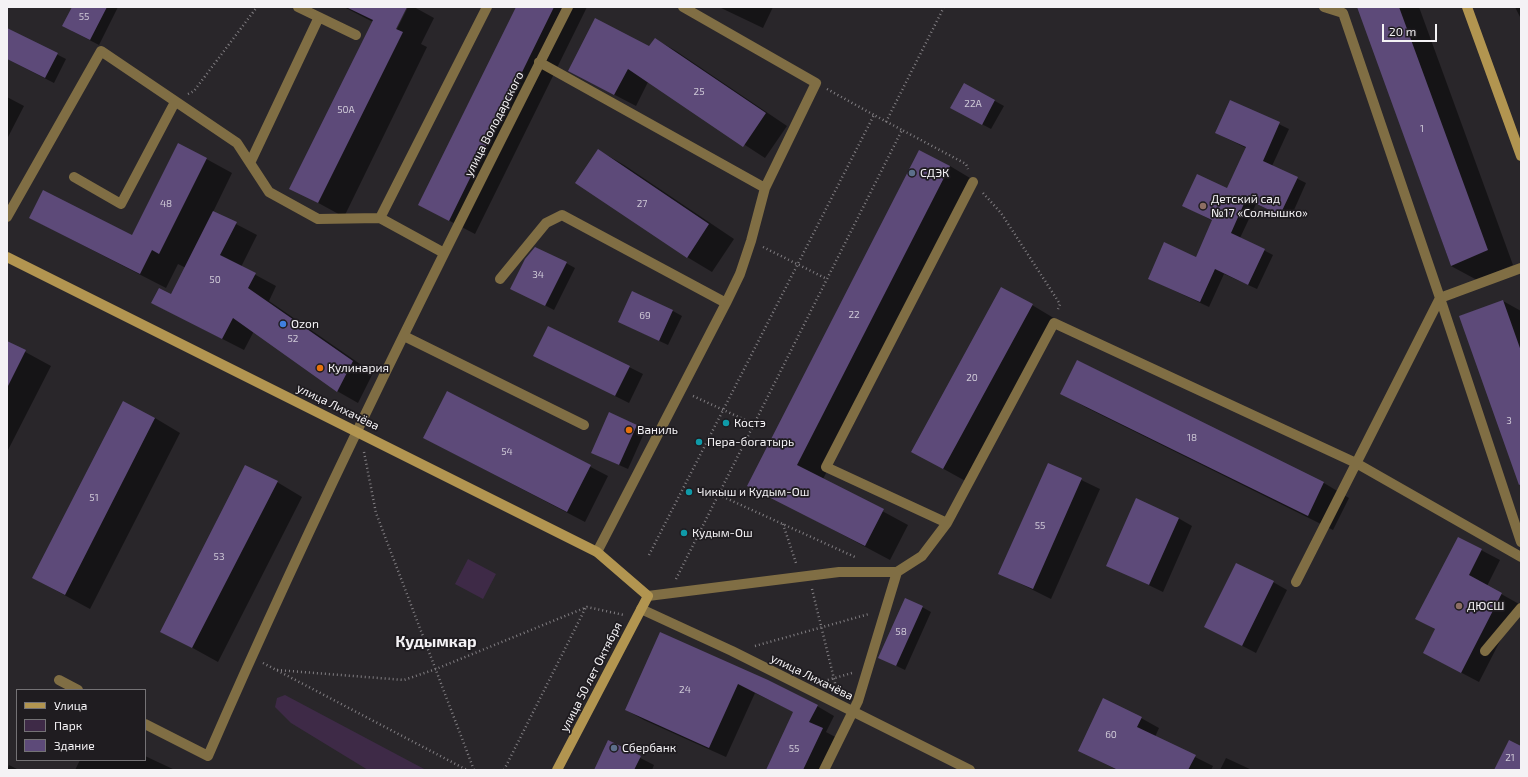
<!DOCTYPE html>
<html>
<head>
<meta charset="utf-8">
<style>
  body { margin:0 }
  #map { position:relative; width:1528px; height:777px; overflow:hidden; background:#29262a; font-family:"Exo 2",sans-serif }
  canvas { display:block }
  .frame { position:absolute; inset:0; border:8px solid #f4f2f5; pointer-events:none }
  .legend { position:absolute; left:16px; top:689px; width:130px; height:72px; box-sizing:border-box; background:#1f1c20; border:1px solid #747275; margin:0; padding:5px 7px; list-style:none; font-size:12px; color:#f4f2f5 }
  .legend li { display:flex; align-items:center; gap:8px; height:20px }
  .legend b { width:20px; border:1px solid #747275 }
  .scale { position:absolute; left:1382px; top:24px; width:55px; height:18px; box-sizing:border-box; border:2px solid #f4f2f5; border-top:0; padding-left:5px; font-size:12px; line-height:14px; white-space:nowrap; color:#f4f2f5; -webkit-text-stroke:3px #1f1c20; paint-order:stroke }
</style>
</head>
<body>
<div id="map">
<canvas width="1528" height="777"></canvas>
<div class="frame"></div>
<ul class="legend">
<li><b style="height:5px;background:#b29550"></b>Улица</li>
<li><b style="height:11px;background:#3e2a47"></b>Парк</li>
<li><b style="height:11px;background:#5d4a79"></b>Здание</li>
</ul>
<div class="scale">20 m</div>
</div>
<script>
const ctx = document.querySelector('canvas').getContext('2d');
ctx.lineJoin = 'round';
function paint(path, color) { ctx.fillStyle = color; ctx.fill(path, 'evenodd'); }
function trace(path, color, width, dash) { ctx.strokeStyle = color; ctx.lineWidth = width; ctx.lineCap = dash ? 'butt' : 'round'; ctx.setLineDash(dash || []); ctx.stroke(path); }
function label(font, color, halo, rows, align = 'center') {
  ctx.font = font + ' "Exo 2",sans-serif'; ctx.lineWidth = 3.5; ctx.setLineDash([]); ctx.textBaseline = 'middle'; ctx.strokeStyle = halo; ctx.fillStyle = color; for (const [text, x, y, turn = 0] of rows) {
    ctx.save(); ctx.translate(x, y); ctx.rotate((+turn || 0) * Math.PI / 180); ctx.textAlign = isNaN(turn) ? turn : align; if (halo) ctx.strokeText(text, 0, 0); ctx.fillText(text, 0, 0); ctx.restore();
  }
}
paint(new Path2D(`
  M468,559L496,574L483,599L455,584Z
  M285,695L426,770H368L291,723L275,707L277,698Z`), '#3e2a47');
paint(new Path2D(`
  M73,7H118L99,45L72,31Z
  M344,7H406L393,33H395L408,7H414L434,18L421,44L427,47L344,217L291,188L373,22Z
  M517,7H587L475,234L419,205Z
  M719,7H773L763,28Z
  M1358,7H1419L1513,265L1477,280L1451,266Z
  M1515,7H1521V17H1520Z
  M7,29L66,59L54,83L7,59Z
  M655,39L676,51L787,126L765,158L648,82L636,106L590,82L650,47Z
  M964,84L1004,106L991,129L961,113Z
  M7,97L24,106L7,139Z
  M1231,101L1289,129L1272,166L1306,183L1290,219L1256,204L1240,238L1273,255L1257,289L1224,274L1209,307L1158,283L1196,258L1213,221L1184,206L1228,189L1246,148L1216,133Z
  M179,144L232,173L213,212L257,235L241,267L276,286L269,301L373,373L358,403L337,391L254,331L244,350L152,303L172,296L186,268L178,264L166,288L30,218L132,237Z
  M598,150L624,165L734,239L712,272L687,257Z
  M950,166L975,181L823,479L908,525L890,560L749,485Z
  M566,263L575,268L554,310L521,293Z
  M1503,301L1521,311V487L1460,316Z
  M1032,305L1057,320L969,483L913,452Z
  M673,311L682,316L668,345L619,322Z
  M7,342L51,366L7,452Z
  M535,356L629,367L643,374L629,403Z
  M1078,361L1324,483L1349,498L1333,530L1087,408L1062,394Z
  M447,392L608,476L585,522L424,438Z
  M155,418L180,433L90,609L33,578Z
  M636,425L645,431L628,469L601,457Z
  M1048,464L1100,489L1051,599L999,573Z
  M277,482L302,497L218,662L162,631Z
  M1178,518L1192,526L1163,592L1107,565Z
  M1458,538L1500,560L1487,586L1519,604L1479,682L1424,653L1436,630L1417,619Z
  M1273,582L1287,590L1256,653L1206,627Z
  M922,607L931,612L905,670L880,658Z
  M661,634L817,706L834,716L826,732L839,739L825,770H767L794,712L755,693L726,757L644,720L626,710Z
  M1141,718L1159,728L1155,737L1213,766L1211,770H1117L1080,751Z
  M609,742L654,765L652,770H595Z
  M145,756L175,770H75L80,760H145Z
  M1226,758L1252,770H1220Z
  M9,765L19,770H7Z`), '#0007');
paint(new Path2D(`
  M72,7H107L90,40L62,26Z
  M346,7H407L396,29L403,32L318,203L289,189L373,20Z
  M516,7H554L449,221L418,205Z
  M1357,7H1399L1488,250L1451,266Z
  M595,18L649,46L655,38L766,113L743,147L628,69L614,95L568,71Z
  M7,28L58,53L45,78L7,59Z
  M964,83L995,100L982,125L950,108Z
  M1230,100L1280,122L1263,161L1298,177L1280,215L1246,199L1231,233L1265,249L1248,285L1215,269L1200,302L1148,279L1164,242L1196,257L1212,220L1182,206L1197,174L1227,188L1246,147L1215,133Z
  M178,143L207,158L159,254L152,250L140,274L29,218L43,190L132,235Z
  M598,149L709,224L687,258L575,183Z
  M919,150L950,166L797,465L884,509L865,546L747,486Z
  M213,211L237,222L220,255L256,273L248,288L353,361L337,392L233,318L222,339L151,303L159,288L171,294Z
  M535,247L567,262L545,306L510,289L525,259Z
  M1001,287L1033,304L943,469L911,452Z
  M632,291L673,310L659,341L618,322Z
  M1503,300L1521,351V484L1519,485L1459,316Z
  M548,326L630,366L615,396L533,356Z
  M7,341L26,350L7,388Z
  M1077,360L1324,482L1308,516L1060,394Z
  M447,391L591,465L567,512L423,438Z
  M123,401L155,418L65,595L32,578Z
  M609,412L637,425L619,465L591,453Z
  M1048,463L1082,478L1033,589L998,574Z
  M245,465L278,481L192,648L160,632Z
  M1136,498L1179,518L1149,585L1106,566Z
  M1458,537L1482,549L1469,575L1502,593L1461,673L1423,653L1435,629L1415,619Z
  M1236,563L1274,581L1242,646L1204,627Z
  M905,598L923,606L896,666L878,658Z
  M660,632L768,680L818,705L809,722L823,728L803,770H766L793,712L738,684L709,748L625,710Z
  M1103,698L1142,717L1137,727L1196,755L1188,770H1118L1078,751Z
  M608,740L641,756L634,770H594Z
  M1509,740L1521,746V770H1494Z`), '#5d4a79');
trace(new Path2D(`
  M827,89L874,115
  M188,94L194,91L257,7
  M886,122L944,7
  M983,193L1001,213L1060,304L1058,309
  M763,247L827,279
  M693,396L754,424
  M364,452L376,513L474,770
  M719,495L855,557
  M783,524L796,563
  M649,555L874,115L902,130
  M676,579L902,130L966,164L968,169
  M812,589L836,687
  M755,646L869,614
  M263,663L467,770
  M277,670L404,680L436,669L587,607L624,615
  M824,681L852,673
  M504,770L586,607`), '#827f83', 2.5, [1, 3]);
trace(new Path2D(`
  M298,7L356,35
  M1324,7L1343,13L1440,298L1521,268
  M539,62L765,188
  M250,163L319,17
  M74,177L121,204L175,102
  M7,217L101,51L237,143L269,192L318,219L380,218
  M444,253L380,218L487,7
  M500,279L546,223L562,215L726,303
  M404,336L584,425
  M947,523L826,467L973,182
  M597,552L726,303L740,274L751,241L765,188L816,83L683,7
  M1296,582L1440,298L1521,542
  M648,596L839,572H897L922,556L947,523L1054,323L1356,463L1521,557
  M1485,651L1521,608
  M59,680L78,690
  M145,724L208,756C318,502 443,254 568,7
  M824,770L858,701L897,572`), '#806e44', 10);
trace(new Path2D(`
  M641,609L732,651L970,770`), '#806e44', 10);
trace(new Path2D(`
  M1467,7L1521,156
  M7,257L597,552L648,596L557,770`), '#b29550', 10);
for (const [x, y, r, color] of [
  [912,173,4,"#5c6f8a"],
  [1203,206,4,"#8d6e63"],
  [283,324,4,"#3f7fe0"],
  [320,368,4,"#e8710a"],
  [726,423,4,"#0f9aa8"],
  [629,430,4,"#e8710a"],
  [699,442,4,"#0f9aa8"],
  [689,492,4,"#0f9aa8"],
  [684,533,4,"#0f9aa8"],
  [1459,606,4,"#8d6e63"],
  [614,748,4,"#5c6f8a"]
]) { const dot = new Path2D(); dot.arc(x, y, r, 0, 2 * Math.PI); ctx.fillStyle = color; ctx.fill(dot); trace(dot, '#1f1c20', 1.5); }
label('10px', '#cec8d6', null, [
  ["55",84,17],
  ["25",699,92],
  ["22А",973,104],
  ["50А",346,110],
  ["1",1422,129],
  ["48",166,204],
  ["27",642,204],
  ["34",538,275],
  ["50",215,280],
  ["22",854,315],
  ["69",645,316],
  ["52",293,339],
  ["20",972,378],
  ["3",1509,421],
  ["18",1192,438],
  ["54",507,452],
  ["51",94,498],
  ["55",1040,526],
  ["53",219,557],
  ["58",901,632],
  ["24",685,690],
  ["60",1111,735],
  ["55",794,749],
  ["21",1510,758]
]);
label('12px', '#f4f2f5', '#1f1c20', [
  ["улица Володарского",494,124,-63],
  ["улица Лихачёва",338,407,26],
  ["улица 50 лет Октября",591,677,-63],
  ["улица Лихачёва",812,677,26]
]);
label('12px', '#f4f2f5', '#1f1c20', [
  ["СДЭК",920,173],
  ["Детский сад",1211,199],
  ["№17 «Солнышко»",1211,213],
  ["Ozon",291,324],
  ["Кулинария",328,368],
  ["Костэ",734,423],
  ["Ваниль",637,430],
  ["Пера-богатырь",707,442],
  ["Чикыш и Кудым-Ош",697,492],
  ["Кудым-Ош",692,533],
  ["ДЮСШ",1467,606],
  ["Сбербанк",622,748]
], 'left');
label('bold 16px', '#f4f2f5', '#1f1c20', [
  ["Кудымкар",436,642]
]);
</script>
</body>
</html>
